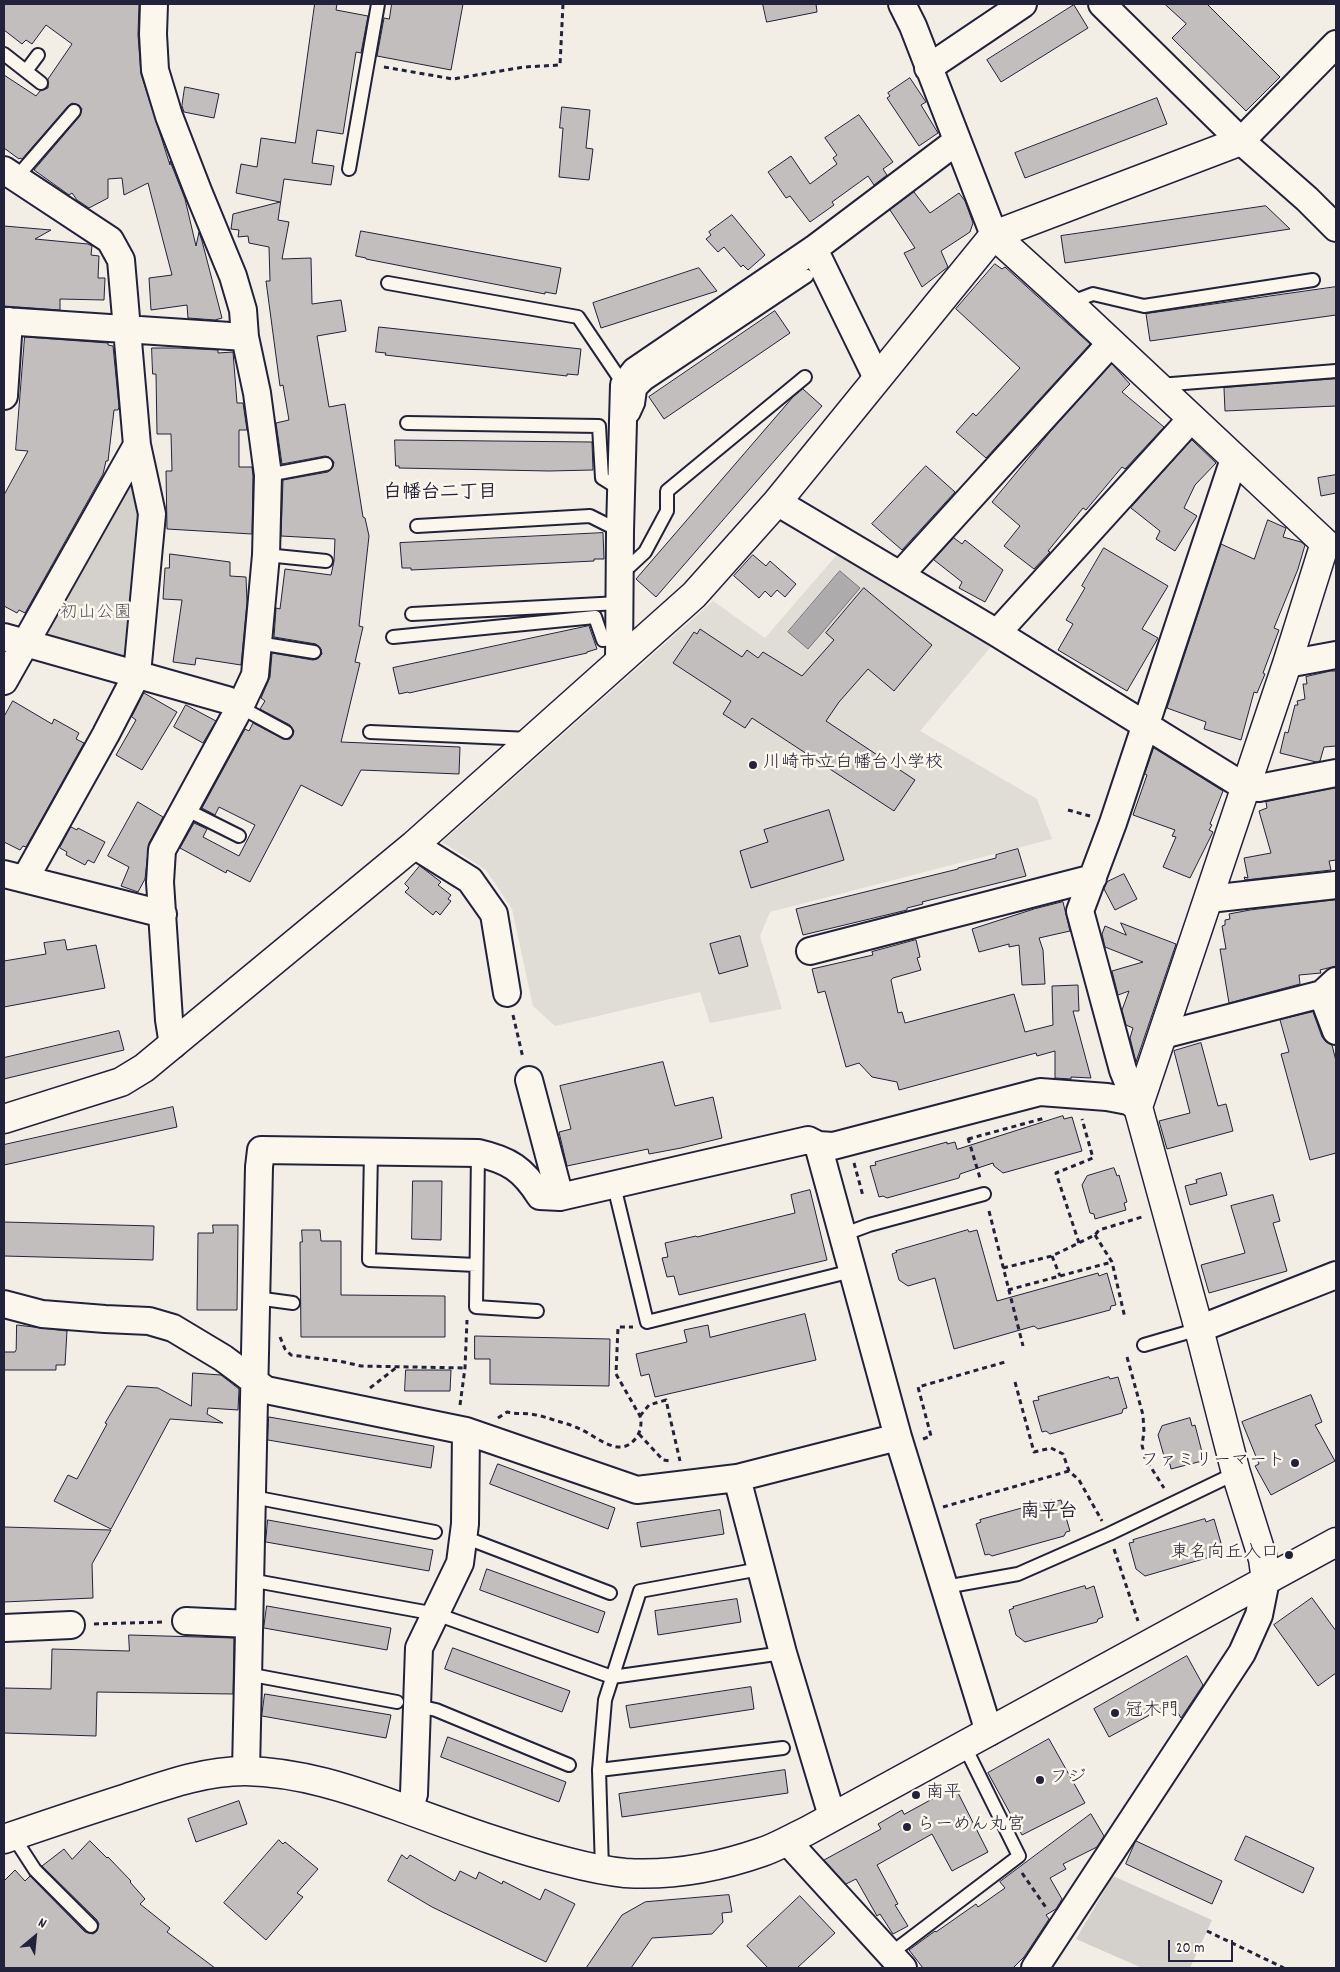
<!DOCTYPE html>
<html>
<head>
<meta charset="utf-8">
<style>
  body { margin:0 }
  #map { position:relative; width:1340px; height:1972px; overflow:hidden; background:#f2eee5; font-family:Dekko,sans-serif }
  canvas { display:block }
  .frame { position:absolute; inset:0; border:5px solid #22223b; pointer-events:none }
  .north { position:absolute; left:10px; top:1912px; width:50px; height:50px; -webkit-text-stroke:4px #fbf7ec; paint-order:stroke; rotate:28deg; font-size:14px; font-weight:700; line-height:20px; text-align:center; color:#22223b }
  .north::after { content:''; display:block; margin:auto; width:18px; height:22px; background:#22223b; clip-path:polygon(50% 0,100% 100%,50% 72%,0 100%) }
  .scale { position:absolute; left:1168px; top:1940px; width:65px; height:22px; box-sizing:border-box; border:2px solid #22223b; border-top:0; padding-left:6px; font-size:15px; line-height:18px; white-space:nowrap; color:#22223b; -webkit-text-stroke:4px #fbf7ec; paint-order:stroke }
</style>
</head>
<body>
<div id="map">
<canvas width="1340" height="1972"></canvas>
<div class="frame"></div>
<div class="north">N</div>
<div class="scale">20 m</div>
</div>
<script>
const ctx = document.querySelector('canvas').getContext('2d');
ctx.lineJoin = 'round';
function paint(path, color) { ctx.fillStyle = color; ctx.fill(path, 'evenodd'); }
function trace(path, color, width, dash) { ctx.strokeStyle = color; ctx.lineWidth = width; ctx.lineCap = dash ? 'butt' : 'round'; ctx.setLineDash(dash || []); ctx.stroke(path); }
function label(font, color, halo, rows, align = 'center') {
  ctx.font = font + ' Dekko,"Klee One",sans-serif'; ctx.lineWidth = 5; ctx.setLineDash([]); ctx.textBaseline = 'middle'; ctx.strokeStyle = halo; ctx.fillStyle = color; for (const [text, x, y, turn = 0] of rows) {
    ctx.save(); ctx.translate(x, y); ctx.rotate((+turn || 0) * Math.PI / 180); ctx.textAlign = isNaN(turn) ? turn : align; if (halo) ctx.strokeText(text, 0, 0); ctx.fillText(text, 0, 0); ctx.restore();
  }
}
paint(new Path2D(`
  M841,550L994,643L920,731L1037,799L1052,839L770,912L760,936L782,1009L710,1023L700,992L555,1026L533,1006L512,909L486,870L442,842L713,601L765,638Z`), '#e0dcd6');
paint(new Path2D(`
  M128,476L137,480L142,527L130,658L121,661L44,639L42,632Z
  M1113,1876L1212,1920L1190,1968H1142L1076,1939Z`), '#d4d1cc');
const water = new Path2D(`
  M840,571L860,588L808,649L788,632Z`);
paint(water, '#aeabad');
trace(water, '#76747f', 1);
const building = new Path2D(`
  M4,4H139L138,35L141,74L170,165V161L185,199L196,246L199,232L202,241L222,318L215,320L188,318L187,305L151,310L149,278L172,275L148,183L124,195L122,178L108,179V198L89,208L77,200L72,193L69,195L34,170L80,116L82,109L79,105L72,103L68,106L22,159L20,158L19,159L4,148V75L36,96L40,91L48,88V79L72,44L46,25L32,44L26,40L22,44L4,30Z
  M315,4H337L336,10L368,16L361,53L356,52L343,134L317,130L312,163L334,166L331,185L284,179L278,220L289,222L282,259L311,258L312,304L341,300L346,331L317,336L329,407L345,404L363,517L365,518L369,536L359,626L363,627L355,662L360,663L341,742L460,747L459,774L361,770L342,806L301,785L250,882L227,870L226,873L180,848L194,823L207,829L203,837L239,856L255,825L219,807L215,815L202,808L245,729L249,731L253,723L283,739H290L293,735L294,731L290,725L260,709L265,701L261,698L270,677L272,653L313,660L317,659L322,654L321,649L316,644L274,637L276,608L280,609L285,569L331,575L334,561L335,539L281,536L283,480L328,472L333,467L334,462L329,457L325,456L282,464L276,423L289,420L283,385L280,386L266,281H270L269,247L249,243L248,236L238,237L239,230L231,229L233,214L280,202L236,193L241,164L257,167L261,138L295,143Z
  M392,4H463L451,70L377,56L384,18L389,19Z
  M763,4H816L817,12L767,22Z
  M1165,4H1207L1280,77L1246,111L1172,38L1186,24Z
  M1074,5L1088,28L1001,82L987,60Z
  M910,78L926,102L921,105L938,133L919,146L887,98L890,96L888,93Z
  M185,87L219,94L214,118L184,112L182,106Z
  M1157,98L1167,124L1025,178L1015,153Z
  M562,107L590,110L586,148L593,149L589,180L559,177L563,128H560Z
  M859,115L893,162L883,169L887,175L874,185L868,176L832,202L834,205L810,222L790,196L786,198L768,172L791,156L810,184L837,164L833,158L837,155L825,138Z
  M914,192L930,213L959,193L965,201L973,223L970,232L941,251L948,267L922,287L904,253L915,248L890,210Z
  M1266,206L1290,229L1065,263L1061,236Z
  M732,215L765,255L748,270L743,265L741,267L724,247L718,252L706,239L711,235L709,232Z
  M4,226L51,230L35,239L88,244L92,246L91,255L99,256L98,278H105L104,300L60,299V310L4,306Z
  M361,231L561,268L556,294L545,292V294L366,259V258L356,256Z
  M995,264L1002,269L1005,267L1090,344L986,458L956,432L973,413L976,416L1020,368L956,309Z
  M699,268L717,291L601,328L593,303Z
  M1336,287V315L1150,341L1146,314Z
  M775,311L790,333L664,419L649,397Z
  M379,327L581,349L578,375L567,374V376L385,355L386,353L376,352Z
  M25,337L108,343V345L113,346L119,407L118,410H114L108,461H106L103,474L25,613L19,610L17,613L4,606V495L28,451L16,450Z
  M152,348H178L218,350V353L233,352L237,403H243L247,430H239V467H252L253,476L252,534L167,529L166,471H172L171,434H157L156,374H153Z
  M1112,364L1130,384L1122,392L1164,427L1125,469L1122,467L1086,510L1083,508L1048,551L1050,552L1034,569L1004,546L1020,526L992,502L1050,432Z
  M1336,379V406L1225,411L1224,388Z
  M803,389L822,406L656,597L636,579L793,397Z
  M395,440L592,442L593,470L549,471L399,468V466H396Z
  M1192,440L1216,463L1195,485L1184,508L1197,516L1175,551L1156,539L1160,531L1131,508Z
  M926,466L955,492L902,550L872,524Z
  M1336,475V493L1321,496L1318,478Z
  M1268,520L1286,528L1283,537L1301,542L1305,545L1298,569L1274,628L1279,630L1263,673L1265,674L1257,693L1254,692L1241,740L1204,729L1206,722L1167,708L1221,544L1254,559Z
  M603,533L604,559H594V561L411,570V568H402L400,543Z
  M954,538L962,544L965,540L1003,570L985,602L959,588L962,582L934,560Z
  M1104,548L1168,586L1142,629L1158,638L1127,691L1058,650L1073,624L1066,620L1085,588L1082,586Z
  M170,554L230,562V576L246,577L247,602L241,665L196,658L195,665L173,662L182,600L163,599L165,568H169Z
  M753,555L766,566L770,561L796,584L785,597L777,590L771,597L765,591L759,598L734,576Z
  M864,588L932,645L894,691L868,669L839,702L826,721L915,780L894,811L752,718L745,728L723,714L731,701L673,663L694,632L697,634L700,629L742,657L747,650L758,658L763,652L802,676L834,640L826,633Z
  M589,626L597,649L587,652V653L409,693L408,692L399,694L393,668Z
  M1331,671H1336V746L1324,747L1320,761L1316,762L1280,753L1285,732L1288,733L1295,705H1298L1297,701L1305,699L1303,684H1307L1306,677Z
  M144,693L177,712L142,770L116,755L136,720L132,717Z
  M13,701L52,724L54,719L79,733L76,739L84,743L26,847L23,846L20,850L4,842V717Z
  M186,705L216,721L203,743L174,727Z
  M1154,748L1223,791L1210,824L1212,825L1209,830L1213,832L1190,878L1163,867L1176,837L1172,836L1175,830L1133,815L1147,775L1145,774Z
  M1336,788V860L1329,861L1331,870L1245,880L1244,877L1248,878L1244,858L1271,853L1259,811L1267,808L1266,802Z
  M138,802L163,817L149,843L145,879L138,892L121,886L129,867L108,856Z
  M829,810L844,860L751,888L740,851L768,842L764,830Z
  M71,827L77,830L78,828L105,842L94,863L88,860L85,865L66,855L67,852L60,848Z
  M1018,849L1026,876L922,902L923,904L907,908V910L803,935L796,909L958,869V868L996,858V855Z
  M420,866L441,882L438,885L451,895L448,899L451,901L440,915L436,911L433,915L405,892L409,888L405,884Z
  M1124,874L1137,899L1115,910L1104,889L1107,882Z
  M1336,900V966L1320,970L1321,973L1299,975L1300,984L1229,1003L1220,949H1226L1222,926L1225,925V920L1230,919L1229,914L1250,910Z
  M1063,902L1070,931L1039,938L1043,950L1045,984L1022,985L1019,945L1009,947V944L979,952L972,929L1034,909Z
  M1121,923L1176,944L1136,1062L1130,1038L1133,1028L1126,1025L1122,1010L1129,991L1118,995L1112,971L1143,962L1105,947L1102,934L1105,926L1126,935Z
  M740,936L748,966L719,974L710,944Z
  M65,940L67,950L96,945L105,988L4,1007V961L46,954L44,943Z
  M916,940L920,957L917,958L921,970L893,978L891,980L898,1013L902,1012L905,1023L1014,994L1025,1032L1053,1025L1052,986L1078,985L1079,1011H1073L1091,1078L1071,1077V1079L1055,1078V1051L1037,1056L1036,1053L899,1090L897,1082L872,1077L859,1063L846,1067L825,991L818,993L812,969L873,955L872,952Z
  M1313,1012L1322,1037L1326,1042L1332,1045L1336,1061V1153L1310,1160L1281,1054L1289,1052L1280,1020Z
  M119,1031L124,1050L4,1079V1058Z
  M1201,1043L1218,1106L1226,1104L1233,1131L1167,1149L1159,1121L1190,1113L1174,1051Z
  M663,1062L675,1106L713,1097L722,1138L681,1148L649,1154L648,1149L567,1166L559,1132L571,1129L560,1086Z
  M173,1107L177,1127L4,1165V1145Z
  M1063,1116L1064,1119L1072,1117L1082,1151L1003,1173L994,1166L993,1163L960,1174L959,1178L887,1198L883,1196L879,1197L870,1166L876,1165L875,1162L947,1142V1144L955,1142L957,1149Z
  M1114,1168L1117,1176L1119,1175L1127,1202L1124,1203L1126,1210L1095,1219L1094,1214L1090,1213L1082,1185L1087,1176Z
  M1221,1173L1227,1195L1190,1205L1185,1186L1197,1183L1196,1180Z
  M413,1181H442L441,1240L412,1239Z
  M810,1190L827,1260L679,1295L674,1276L667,1277L662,1258L668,1257L665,1243L696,1236L697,1237L795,1213L791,1195Z
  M1273,1195L1280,1221L1273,1223L1287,1271L1209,1293L1201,1265L1245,1253L1231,1206Z
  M4,1222L154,1226L153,1260L4,1256Z
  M213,1225H238L237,1310H197L198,1233H213Z
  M302,1230H320L321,1241H341V1295L445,1296V1337H301L300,1242H302Z
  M968,1230L969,1232L977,1230L997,1301L1098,1273L1099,1276L1107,1273L1116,1305L1111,1306L1110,1310L1080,1318L1038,1329L1034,1326L954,1349L935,1278L908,1286L899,1280L892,1254L897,1252L896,1251Z
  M805,1314L816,1360L655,1397L649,1374L641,1376L636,1354L687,1342L684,1330L708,1325L710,1337Z
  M17,1325L67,1331L65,1365H56V1370H4V1352H15L16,1350Z
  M475,1336L610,1339L609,1386L490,1384V1359H475Z
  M406,1370H451L450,1391H405Z
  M193,1373L221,1375L239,1389L238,1410L208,1408L207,1414L223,1423L170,1419L111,1529L54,1501L68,1475L77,1479L107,1424L105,1423L127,1386L158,1388L191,1406Z
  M1109,1377L1110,1379L1118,1377L1127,1408L1123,1409L1122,1413L1050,1434L1046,1431L1042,1432L1033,1401L1039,1400L1038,1397Z
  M1311,1395L1322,1422L1315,1425L1335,1461L1271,1495L1255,1466L1259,1464L1242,1422Z
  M269,1417L434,1446L431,1468L268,1440Z
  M1190,1418L1192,1426L1195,1425L1202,1452L1199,1453L1202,1461L1171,1469L1170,1464L1166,1463L1158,1435L1162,1426Z
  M498,1464L615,1508L608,1529L490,1484Z
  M1052,1500L1053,1502L1061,1500L1070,1531L1066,1532L1064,1536L992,1556L989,1554L985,1555L976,1524L981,1522L980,1520Z
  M720,1510L724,1534L641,1547L637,1523Z
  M1205,1519L1206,1522L1214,1519L1223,1550L1218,1552L1217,1555L1145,1576L1136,1569L1129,1543L1134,1542L1133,1540Z
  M268,1520L433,1550L429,1571L266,1542Z
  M4,1527L111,1530L92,1564L93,1598L4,1602Z
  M487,1569L605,1612L598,1633L480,1590Z
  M1085,1586L1086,1589L1094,1586L1103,1617L1098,1619L1097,1622L1025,1642L1016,1635L1009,1610L1014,1608L1013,1607Z
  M1312,1598L1336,1631V1673L1318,1686L1274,1625Z
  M737,1599L741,1622L658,1635L655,1611Z
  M267,1606L391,1628L387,1650L264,1628Z
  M129,1635L234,1638L233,1694L97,1692L96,1736L4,1733V1688L51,1689L52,1649L129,1651Z
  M453,1648L570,1691L562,1712L445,1669Z
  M1187,1656L1203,1685L1181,1718L1172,1703L1109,1737L1094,1709Z
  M751,1687L754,1709L630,1728L626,1706Z
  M265,1694L391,1715L386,1738L262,1716Z
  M448,1737L566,1782L559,1802L441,1757Z
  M1049,1739L1085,1803L1022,1835L988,1773Z
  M785,1770L788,1793L622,1817L619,1794Z
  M955,1787L988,1852L952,1871L932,1834L877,1865L898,1904L895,1905L908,1926L893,1934L880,1914L877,1916L856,1879L846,1884L824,1860L881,1829L878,1824L902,1810L904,1814Z
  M239,1801L247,1824L196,1842L188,1819Z
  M1091,1814L1104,1836L1097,1847L1063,1864L1066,1869L1050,1878L1062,1899L1056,1909L1046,1915L1049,1919L1024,1957L1013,1968H923L909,1950L935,1931L936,1932L976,1904L978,1907L1005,1888L1000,1882Z
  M1246,1836L1314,1868L1303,1893L1235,1860Z
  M279,1840L283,1844L285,1842L318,1869L297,1893L303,1897L266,1940L224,1903Z
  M90,1841L107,1858L108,1857L131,1881L130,1882L145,1899L140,1904L170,1928L167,1932L215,1968H4V1881L15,1870L25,1881L30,1876L85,1932L93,1934L97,1931L99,1924L97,1920L42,1866L64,1849L72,1859Z
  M1136,1841L1222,1881L1212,1904L1126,1864Z
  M402,1855L407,1859L410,1855L455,1881L460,1871L476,1879L479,1872L502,1884L503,1881L540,1900L545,1889L575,1904L546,1962L432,1907L388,1881Z
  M729,1895L732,1912L722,1913L723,1922L712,1934L652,1938L631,1968H586L622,1915L645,1902Z
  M800,1896L835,1933L797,1968H768L747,1946Z`);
paint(building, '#c2bebe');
trace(building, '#22223b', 1);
const lane = new Path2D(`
  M4,54L41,83
  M26,71L38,55
  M349,169L378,4
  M16,178L74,111
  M388,283L578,317L624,385
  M1069,303L1093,294L1144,306L1313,280
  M1159,385L1336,371
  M626,417L633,415L638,404L640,390L647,383L807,276
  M407,423L599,426L602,478L621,490
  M268,475L326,464
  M417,526L590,516L620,531
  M266,555L326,561
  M619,569L630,566L645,552L667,511V491L805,377
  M412,614L619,603
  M393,637L595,617L603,640L619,637
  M258,643L314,652
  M240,707L286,732
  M370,732L530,739
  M185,809L239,836
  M371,1151L369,1260L476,1265
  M478,1153L476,1307L537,1311
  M614,1186L647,1322L852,1271
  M842,1235L869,1225L984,1194
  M256,1298L293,1303
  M1144,1345L1199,1329
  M253,1497L435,1532
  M464,1537L610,1593
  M250,1580L436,1614L612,1677L783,1653
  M945,1587L1018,1574L1109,1534L1236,1473
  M247,1674L397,1702
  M418,1706L436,1710L569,1765
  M599,1770L783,1748
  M13,1836L35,1870L91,1926
  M602,1869L599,1770L605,1700L640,1591L760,1569
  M890,1954L1019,1856L964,1745`);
const street = new Path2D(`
  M154,4L153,34L155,70L169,116L198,191L233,276L243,310L245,337L257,393L268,475L266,555L255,675L240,707L162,850L160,882L169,1020L173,1045
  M902,4L913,26L994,235
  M1102,4L1241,141L1307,199L1336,228
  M928,68L1023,4
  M1241,141L1336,44
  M4,170L110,240L121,260L137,445L152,514L137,674L106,734L25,879
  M814,249L877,378
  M4,321L245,337
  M4,396L9,321
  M777,502L997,633L1245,787L1259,788L1336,773
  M900,575L1111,343
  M997,633L1192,418
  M4,637L227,700L240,707
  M619,661L620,531L624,385L635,371L814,249L957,141
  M1287,664L1336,655
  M4,681L137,445
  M414,845L470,880L494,914L507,993
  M4,874L163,914
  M1209,899L1336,885
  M810,951L1093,878
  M1322,994L1336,1031
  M1163,1035L1322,994L1336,981
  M529,1080L560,1197
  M1138,1107L1123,1070L1080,911L1113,823L1234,459
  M818,1145L898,1437L989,1732
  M4,1304L42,1314L105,1319L149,1321L173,1328L223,1358L266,1390L466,1431L637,1490L737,1478L898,1437
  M1199,1329L1336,1275
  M737,1478L783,1653L832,1816
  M186,1621L249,1624
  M4,1628L71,1625
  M246,1771L259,1167L261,1150L478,1153C509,1160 523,1169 540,1196L560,1197L808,1140L818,1145L833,1146L1040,1092L1107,1097L1128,1101L1138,1107
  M409,1810L414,1794L419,1648L460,1563L465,1524L466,1431
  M787,1841L903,1968
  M1035,1968L1242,1653L1259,1615L1266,1580`);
const secondary = new Path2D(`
  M994,235L1069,303L1325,543L1287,664L1138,1107L1199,1329L1236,1473L1263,1559L1266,1580
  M4,1119L121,1082L144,1068L414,845L694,595L777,502L994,235L1241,141
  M4,1839C45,1825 86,1811 127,1798C166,1785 204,1771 245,1771C300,1772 350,1789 400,1807C455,1827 511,1848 568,1862C587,1867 606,1871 625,1873C671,1876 719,1867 762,1852C777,1847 792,1838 807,1831L1336,1542`);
trace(lane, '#22223b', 16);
trace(street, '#22223b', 30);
trace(secondary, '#22223b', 31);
trace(new Path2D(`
  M384,67L453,79L524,67L560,65L563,4
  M1068,810L1090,816
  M513,1015L523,1058
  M968,1138L980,1178
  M968,1139L1045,1118
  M854,1163L863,1196
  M989,1211L1023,1346
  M1095,1235L1112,1262L1125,1318
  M1079,1243L1056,1173L1093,1158L1082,1119
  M1052,1256L1060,1276
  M1003,1268L1052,1256L1095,1235L1099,1230L1142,1217L1141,1215
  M1008,1290L1112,1262
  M280,1337L285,1349L291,1355L339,1361L361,1366L465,1368
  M1127,1357L1143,1415L1144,1432L1142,1445L1145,1458L1164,1488
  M1015,1382L1034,1452L1051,1448L1063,1454L1069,1471L1079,1480L1102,1521
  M370,1388L397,1367
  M460,1405L465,1368L467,1320
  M640,1416L649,1405L666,1400L680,1461
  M498,1418L507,1412C515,1414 522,1413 530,1414C539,1415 548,1418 557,1421C565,1423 574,1426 582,1430C599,1438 620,1459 636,1438C641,1431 642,1423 640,1416L616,1374L618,1327H633
  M639,1434L663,1460L670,1461
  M923,1439L931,1436L918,1387L1005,1362
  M943,1507L1069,1471
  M1114,1549L1138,1621
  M94,1624L163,1622
  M1022,1873L1047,1909
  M1207,1931L1284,1968`), '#22223b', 3, [5, 4]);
trace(lane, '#fbf7ec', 12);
trace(street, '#fbf7ec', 26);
trace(secondary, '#fbf7ec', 28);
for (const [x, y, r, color] of [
  [753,765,5,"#22223b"],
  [1295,1463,5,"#22223b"],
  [1289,1555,5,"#22223b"],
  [1115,1713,5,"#22223b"],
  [1040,1780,5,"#22223b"],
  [916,1795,5,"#22223b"],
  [907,1827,5,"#22223b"]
]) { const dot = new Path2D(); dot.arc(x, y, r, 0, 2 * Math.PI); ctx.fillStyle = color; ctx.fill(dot); trace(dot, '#fbf7ec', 2); }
label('18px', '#575766', '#fbf7ec', [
  ["初山公園",96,615]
]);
label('18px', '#22223b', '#fbf7ec', [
  ["川崎市立白幡台小学校",763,765],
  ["ファミリーマート",1285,1463,"right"],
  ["東名向丘入口",1279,1555,"right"],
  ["冠木門",1125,1713],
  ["フジ",1050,1780],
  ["南平",926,1795],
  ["らーめん丸宮",917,1827]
], 'left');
label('bold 19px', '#22223b', '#fbf7ec', [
  ["白幡台二丁目",440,494],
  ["南平台",1049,1513]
]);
</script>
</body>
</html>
